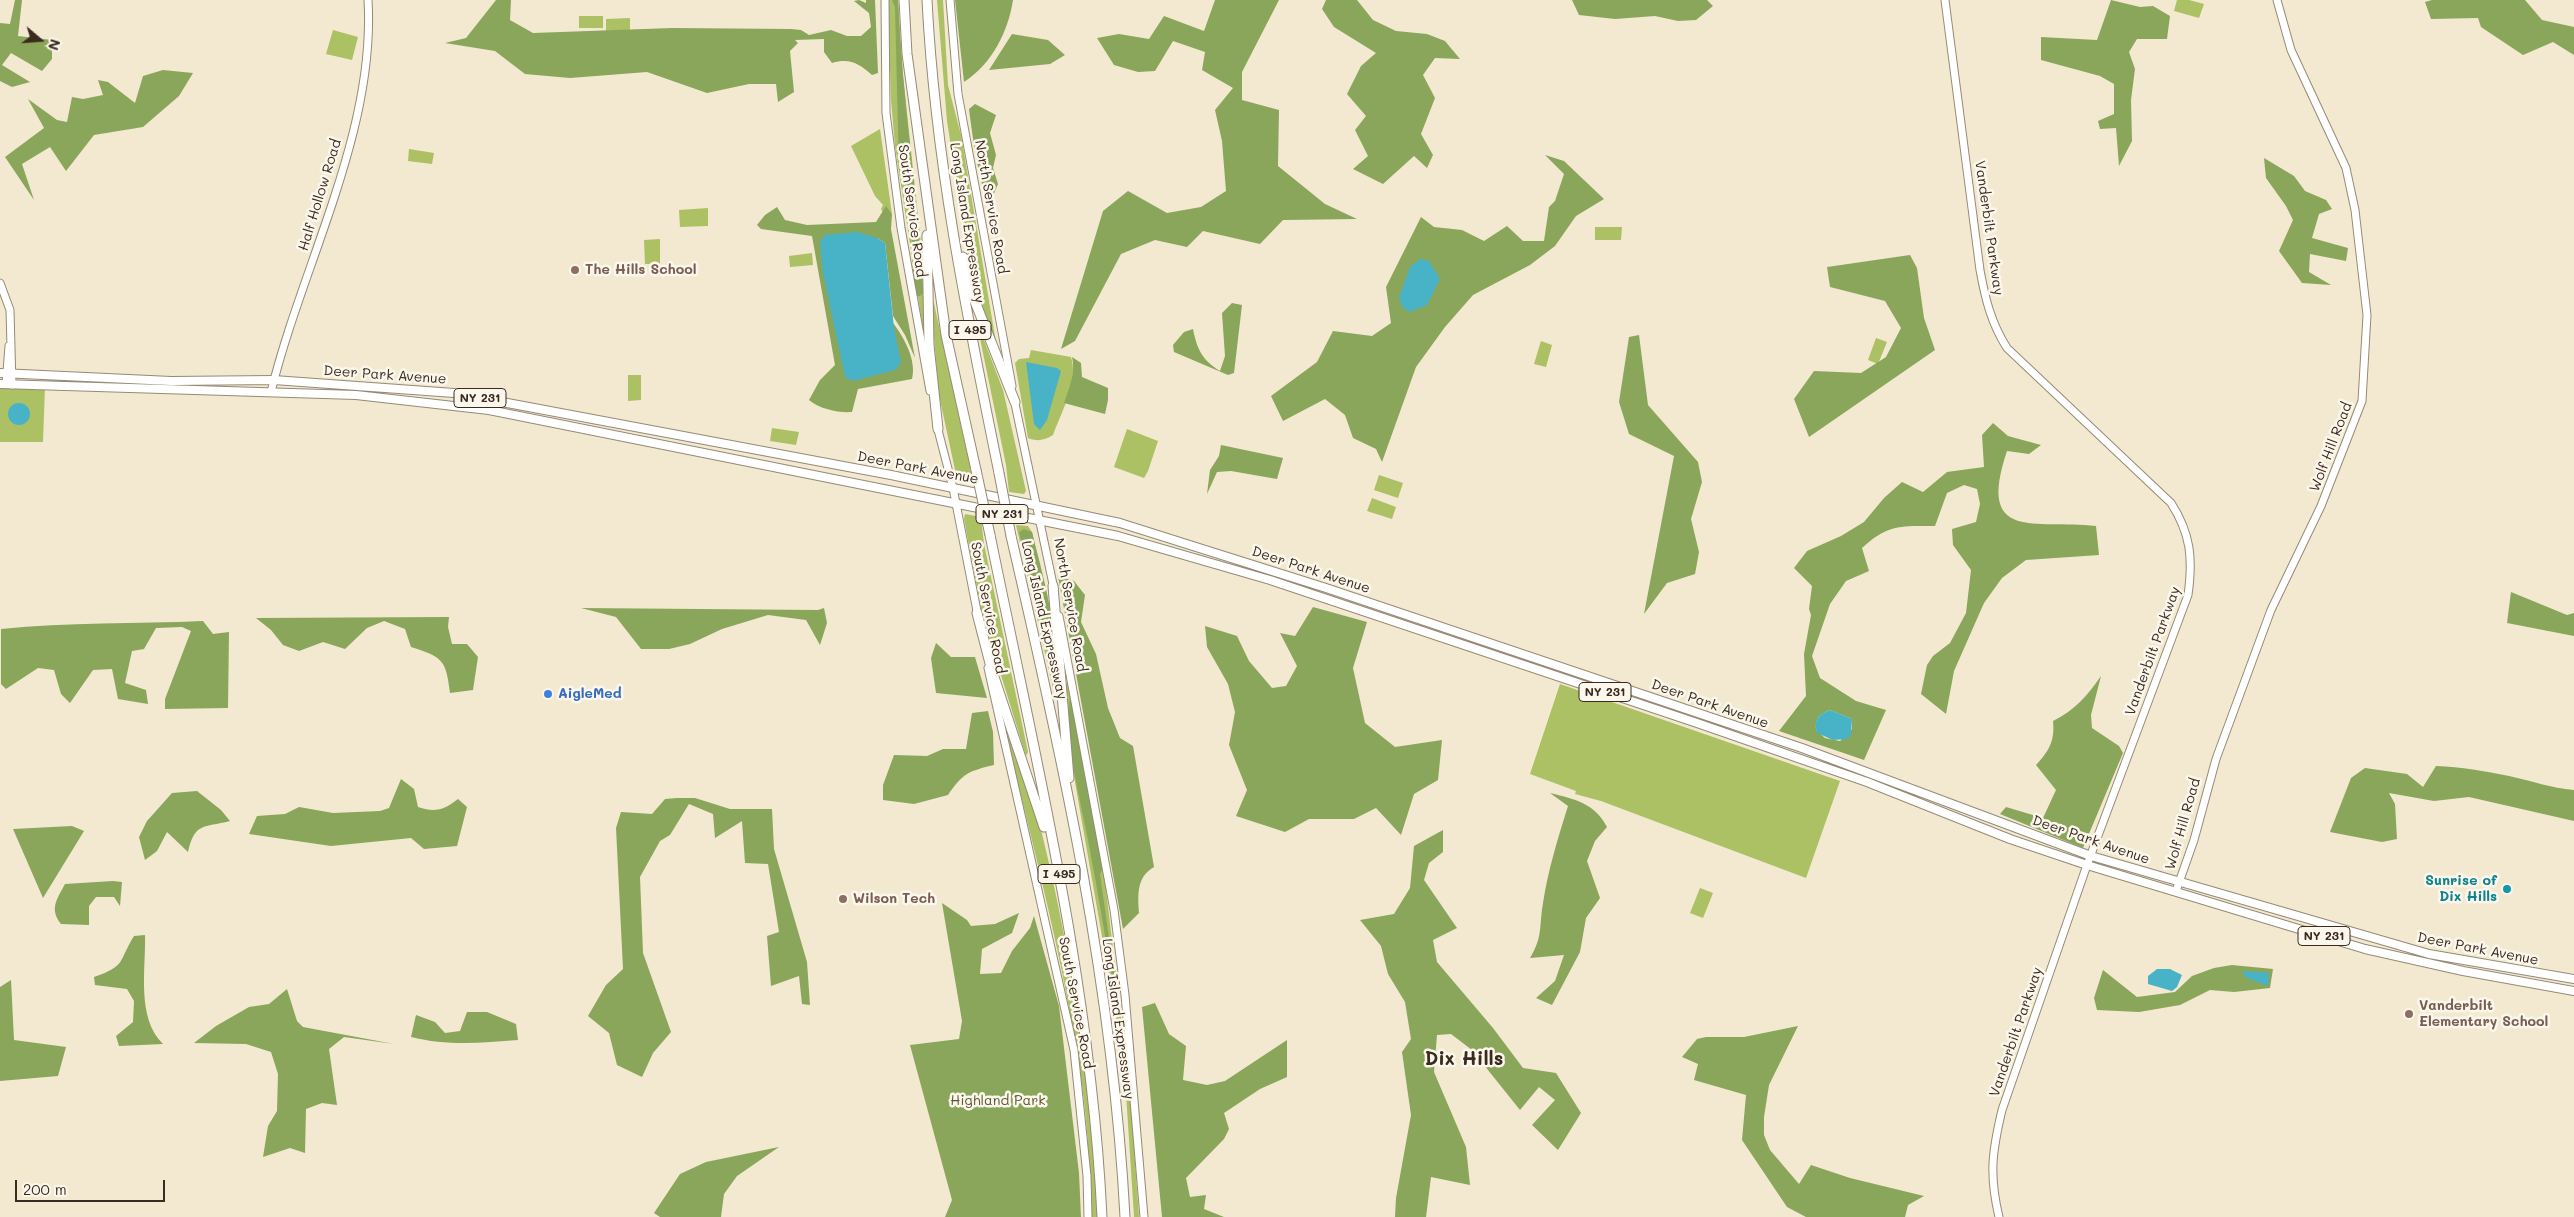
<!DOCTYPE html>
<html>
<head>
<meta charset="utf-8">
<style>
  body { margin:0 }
  #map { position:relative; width:2574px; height:1217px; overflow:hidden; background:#f2e9d0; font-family:Mali,sans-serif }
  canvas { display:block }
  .north { position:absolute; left:15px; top:15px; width:50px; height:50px; -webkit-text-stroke:4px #fbf7ec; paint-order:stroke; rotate:108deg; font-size:14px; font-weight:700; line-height:20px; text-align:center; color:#3b2a1e }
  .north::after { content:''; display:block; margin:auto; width:18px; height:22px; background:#3b2a1e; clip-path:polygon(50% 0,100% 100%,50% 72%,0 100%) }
  .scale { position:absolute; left:15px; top:1180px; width:150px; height:22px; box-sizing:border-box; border:2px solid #3b2a1e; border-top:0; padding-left:6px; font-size:15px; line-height:18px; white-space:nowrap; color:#3b2a1e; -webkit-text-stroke:4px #fbf7ec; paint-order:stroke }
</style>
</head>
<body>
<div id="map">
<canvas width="2574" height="1217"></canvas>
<div class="north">N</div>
<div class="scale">200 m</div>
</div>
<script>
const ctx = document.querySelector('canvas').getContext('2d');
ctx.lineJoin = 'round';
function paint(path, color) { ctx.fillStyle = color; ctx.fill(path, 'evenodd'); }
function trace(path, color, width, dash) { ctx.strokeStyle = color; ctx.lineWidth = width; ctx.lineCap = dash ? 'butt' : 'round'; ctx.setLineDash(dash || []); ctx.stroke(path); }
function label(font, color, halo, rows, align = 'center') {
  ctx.font = font + ' Mali,sans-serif'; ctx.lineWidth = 5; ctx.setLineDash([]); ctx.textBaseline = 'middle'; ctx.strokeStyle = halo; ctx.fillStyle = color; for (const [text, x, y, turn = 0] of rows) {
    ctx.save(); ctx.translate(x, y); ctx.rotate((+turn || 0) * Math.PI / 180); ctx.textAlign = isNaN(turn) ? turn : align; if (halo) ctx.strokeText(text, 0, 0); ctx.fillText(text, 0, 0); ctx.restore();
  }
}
paint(new Path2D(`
  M888,0H898L903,75L921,244L926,349L895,146L891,100Z
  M937,0H943L948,85L961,135L998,354L972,281L947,121Z
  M2177,0H2189L2204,4L2199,18L2174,11Z
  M579,16H603V28H579Z
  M630,18V30L606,31V19Z
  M333,30L358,37L352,60L326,54Z
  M880,129L892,214L886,207L883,213L881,209L883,205L875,196L851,146Z
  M409,149L434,153L432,164L408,161Z
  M708,208V226L680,227L679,210Z
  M1595,227H1622L1621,240H1595Z
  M660,239V264H645L644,240Z
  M812,253L813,265L790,267L789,256Z
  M931,303H934L935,308L974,485L957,479L939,395Z
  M976,319L1003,390L1026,491L1024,494L1009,492L1006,465Z
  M1876,338L1887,342L1878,364L1868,360Z
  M1541,341L1552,345L1546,367L1534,364Z
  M1031,350L1071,357C1079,381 1061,413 1053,435C1045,440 1037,442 1028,438L1015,363L1019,359L1029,358Z
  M628,375H641V400L628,401Z
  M0,384L45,386L43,442H0Z
  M772,428L799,432L796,445L770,441Z
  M1127,429L1158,441L1148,471L1144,478L1114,467Z
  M1379,475L1403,483L1398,498L1374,490Z
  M1372,498L1396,507L1392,519L1367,511Z
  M965,514L981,517L984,544L1028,752L1026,756L982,614L964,519Z
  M1016,525L1028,526L1032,532L1052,618L1057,693H1054Z
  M1065,684H1068L1070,696L1103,864L1130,1092L1139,1217H1134L1126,1093L1118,1028L1072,765Z
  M1560,684L1840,781L1806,878L1601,801L1575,794L1576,791L1530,774Z
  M1008,728C1018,756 1029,785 1037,814C1071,945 1090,1082 1098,1217H1092C1090,1173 1088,1129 1082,1085C1065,965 1033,847 1005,729Z
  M1700,888L1713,893L1703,918L1690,913Z`), '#acc064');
paint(new Path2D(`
  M15,0H22L18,36L52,40V59L42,71L11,53L2,65L30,82L12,87L0,81V23L10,24Z
  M496,0H511L510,20L533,33L672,28L791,29L801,30L809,35L831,30L847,36H861L871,27L869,13L854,1L859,0L866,3V0H875L878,73L872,75C858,63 850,58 832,63L824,52V39L795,40L798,43L790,51L794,92L778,102L776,84H749L707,93L647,72L570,78L525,74L495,51L445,43L466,38Z
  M892,0H898C902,98 918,195 923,293L920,296H917L913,276L910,195L899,169L895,7Z
  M955,0H1013C1008,32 992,64 964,82Z
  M1215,0H1279L1242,72V100L1279,110L1278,166L1325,204L1357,219L1283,220L1260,244L1203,231L1187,247L1155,240L1121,254L1075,341L1061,349L1103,211L1128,191L1167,213L1201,207L1226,191L1222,141L1215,110L1233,88L1202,70L1205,52L1173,41L1155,71L1138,72L1114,65L1097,38L1119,34L1149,39L1164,16L1204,31Z
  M1326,0H1357L1373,20L1396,31L1427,34L1445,41L1460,59L1435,58L1423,75L1435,98L1421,134L1433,155L1427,168L1414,156L1383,184L1353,169L1368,156L1355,130L1366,116L1347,94L1361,66L1376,53L1334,27L1322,9Z
  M1572,0H1707L1713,6L1696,20L1678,21L1655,16L1615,19L1579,15Z
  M2111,0L2140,7L2153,6L2170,16L2167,39H2137L2129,52L2135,69L2131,100L2132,141L2119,166L2116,128L2100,129L2098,121L2114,114V84L2100,76L2041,60V37L2097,40Z
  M2432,0H2525L2542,20L2574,27V55L2553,42L2523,55L2481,27L2478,18L2431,19L2425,2Z
  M1012,34L1048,40L1065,55L1050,64L989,70Z
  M163,70L193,73L179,96L143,127L94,135L66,171L50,147L22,164L34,200L5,157L44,128L28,99L57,120L67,122L72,97L83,99L103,95L98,80L108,82L135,103L143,76Z
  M975,104L996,115L990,133L996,155L993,168L998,184L990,203C980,193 971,125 969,109Z
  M1545,155L1564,161L1604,199L1576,216L1555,246L1530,265L1473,295L1445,327L1416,367L1382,462L1376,449L1353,438L1345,415L1325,399L1283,421L1271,396L1317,362L1333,331L1372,336L1391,323L1386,287L1421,217L1434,227L1462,230L1484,241L1507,226L1523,241H1544L1549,207L1555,201L1564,174Z
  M2264,158L2294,176L2305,191L2326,200L2332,209L2319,214L2312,238L2348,248L2346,261L2310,254L2309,272L2331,285L2302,283L2279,251L2293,220L2286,206L2266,178Z
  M886,206L892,214L891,229L915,358L905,335L893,316L885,243L877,238L894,328L893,323C904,337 917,361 912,379L858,389L852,412C839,413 819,409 809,400L820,380L835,365L812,236L761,229L757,225L765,215L777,207L785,220L807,225L876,222Z
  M1910,255L1917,268L1924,318L1935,350L1809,437L1794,399L1814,371L1861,373L1886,357L1901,328L1885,301L1830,287L1827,267Z
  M1232,303L1242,305L1234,373L1228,375L1174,352L1173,345L1184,332L1193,329C1197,349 1202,360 1220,371L1225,356L1222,313Z
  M1639,335L1648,405L1698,462L1702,482L1691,519L1699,552L1695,574L1667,583L1644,614L1674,456L1629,434L1619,402L1629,337Z
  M1072,357L1081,363L1082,377L1108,388V400L1105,414L1064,403C1069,389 1076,372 1072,357Z
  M1993,423L2008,436L2041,445L2029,454L2007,451C1976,543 2035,519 2096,526L2099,555L2026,560L2002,578L1984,603L1954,671L1946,714L1921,694L1927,665L1933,656L1950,643L1966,613L1971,570L1953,545L1952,529L1976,522L1980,504L1977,489L1964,485L1947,493L1935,526C1901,526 1888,524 1862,548L1869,571L1846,581L1830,604L1812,656L1820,678L1856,701L1886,710L1864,760L1779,731L1806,696L1804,654L1811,615L1809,609L1812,586L1794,568L1807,551L1841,536L1864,522L1884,498L1902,482L1923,492L1947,472L1984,467L1982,435ZM1830,710L1852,719V729L1840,741L1825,738L1816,730C1815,718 1819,714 1830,710Z
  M1221,445L1283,458L1277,479L1231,471L1217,472L1207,494L1210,470L1219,456Z
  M1024,529L1032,532C1038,558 1063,640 1050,660L1019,532Z
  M1058,576L1074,581L1085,595L1081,622L1096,654L1108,708L1120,738L1133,746L1154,867C1136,877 1138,896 1139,913L1123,929Z
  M2511,592L2567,615L2574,613V636L2507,623Z
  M1313,607L1367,622L1353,668L1365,723L1395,747L1442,740L1438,780L1414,794L1401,835L1376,808L1354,819H1309L1285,832L1236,816L1247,790L1229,745L1235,712L1228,684L1207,647L1205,626L1237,636L1249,661L1272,688L1286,686L1297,666L1280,633L1295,636Z
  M581,608L818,610L824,608L827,623L820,645L806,620L768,615L722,629L690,644L669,649H641L616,617Z
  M449,617L448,627L452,644H467L478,657L473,690L450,693C446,660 443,657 411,647L405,629L384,621L367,628L345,649L323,642L299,651L283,645L271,630L256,618Z
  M203,621L213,634L229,632L228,708L165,709V699L191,631L182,627L156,628L144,649L132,651L125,683L146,690L148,704L118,699L112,669L93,670L70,703L61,694L54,670L38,668L6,689L1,684V629C68,622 136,624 203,621Z
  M936,643L951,657H975L987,698L936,693L931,658Z
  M2101,676L2091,715L2092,728L2119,746L2123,753L2083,848L2000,814L2006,807L2043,818L2056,790L2036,765C2049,751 2055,741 2053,721C2075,710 2087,696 2101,676Z
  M1070,696L1104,866L1100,874L1119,1009L1117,1010C1108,953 1099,897 1088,840C1079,793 1065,744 1070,696Z
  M988,711L993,732L994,765C969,771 963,773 948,795L914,804L883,800V785L894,755L927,756L943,749H966L972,713Z
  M2436,766C2461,767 2485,771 2509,776C2532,781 2551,788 2574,790V821L2469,797L2434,801L2389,793L2395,804L2397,839L2382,842L2330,832L2351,778L2365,768L2407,774L2423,787Z
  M401,779L414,789L418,807C435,813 444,810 458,799L467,807L457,846L424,849L411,838L331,846L249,834L257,816L285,814L299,807L333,813L380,811L389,808Z
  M197,791L221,810L230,821C203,828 195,822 188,852L167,832L157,851L145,860L139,837L147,821L172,793Z
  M1550,793C1574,799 1595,803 1607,827L1595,841L1587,861L1600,898L1586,918L1580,952L1552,1005L1536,998L1555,981L1564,955L1530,958C1543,937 1539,926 1543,903C1548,870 1558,838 1568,806Z
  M677,798H695L730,809H772L774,849L807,962L810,1005L802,1004L799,976L771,986L767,936L779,932L768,864L745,863L742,821L715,838L713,814L689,804L670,835L660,841L640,877L643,953L671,1032L653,1053L642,1077L617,1065L609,1033L588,1016L606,985L623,969L616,828L621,812L652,814L665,799Z
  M72,826L84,831L43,898L13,829Z
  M1443,830V852L1429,863L1424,880L1457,928L1433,940L1437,962L1493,1028L1523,1068L1556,1073L1581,1113L1558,1150L1532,1125L1555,1100L1539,1087L1520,1110L1472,1050L1451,1034L1437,1035L1434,1072L1466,1147L1470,1185L1431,1177L1426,1217H1395L1396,1198L1411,1115L1402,1052L1411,1039L1405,1002L1388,974L1381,946L1360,920L1394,914L1410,888L1414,846Z
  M113,881L122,882L120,906L114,897H96L89,906V925L61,924C49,909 57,899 65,884Z
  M942,903L967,920L971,926L995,924L1019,913L1012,933L982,949L980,974L1001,973L1012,951L1030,928L1034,916L1059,1006L1079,1173L1081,1217H945L952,1200L910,1045L959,1039L962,1021Z
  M145,935C146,969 136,1018 163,1044L119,1046L116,1036L133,1022L134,1001L127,989L95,985L94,977C126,966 118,962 134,936Z
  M2232,965L2273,969L2270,988L2234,992L2210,990L2180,1005L2139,1012L2097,1010L2094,998L2103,970L2137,997L2175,992L2192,976L2214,968Z
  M11,980L14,1040L66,1047L58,1076L0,1081V987Z
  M287,989L297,1021L303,1027L394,1044L344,1037L329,1049L337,1105L322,1103L306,1109L305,1153L290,1148L263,1157L268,1126L277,1111L278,1074L271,1052L246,1044L194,1043L216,1026L249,1007L269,1004Z
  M1155,1003L1169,1034L1186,1046L1183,1080L1207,1085L1225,1081L1287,1040V1077L1260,1089L1224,1113L1229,1129L1224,1139L1186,1178L1190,1197L1206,1195L1204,1209L1224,1217H1162L1142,1007Z
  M467,1012H487L516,1024L518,1040C481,1043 447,1046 411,1037L416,1015L435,1022L445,1033L460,1031Z
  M1798,1026L1769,1085L1764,1117V1135L1770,1150L1799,1184L1811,1165L1850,1178L1924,1196L1908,1205L1905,1217H1806L1787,1207L1742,1140L1746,1095L1694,1080L1698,1064L1682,1057L1697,1039L1706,1037H1744Z
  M779,1147L737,1176L724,1194L721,1217H660L654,1213L680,1174L706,1162Z`), '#89a65a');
paint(new Path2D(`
  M857,232L877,238L885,243L894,328L901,363L895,370L853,381L845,377L823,273L820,242L825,235Z
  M1420,259L1429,261L1440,279L1427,305L1410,312L1403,308L1399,298L1410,267Z
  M1026,362L1057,368L1061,371L1047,420L1040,430L1034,424Z
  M8 414a11 11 0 1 1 22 0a11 11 0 1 1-22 0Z
  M1830,710L1852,719L1851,735L1847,739L1833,740L1817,733C1813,721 1818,714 1830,710Z
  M2157,969H2170L2182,975L2177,987L2172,991L2148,984V976Z
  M2246,971L2269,973L2268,986L2245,977L2243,972Z`), '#48b2c6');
const secondary = new Path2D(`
  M885,0L886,113L901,228L930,391
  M950,0L958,94L1012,386
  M1945,0L1980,270C1985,298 1991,323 2007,348L2171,503C2191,534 2193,559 2188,595L2087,865L2002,1110C1992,1152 1989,1175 1999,1217
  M0,283L10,310L12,385
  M6,384L9,346
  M271,392C302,265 376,132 368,0
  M1014,399L1054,589
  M937,426L953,488L978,616
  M1059,616L1114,910L1125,995L1144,1217
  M988,668L1074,1050L1087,1176L1088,1217
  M2176,891L2194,840L2216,759L2271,610L2321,506L2362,401L2367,315L2355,210L2346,168L2291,50L2277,0`);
const primary = new Path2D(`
  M0,373L171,381L274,380L454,393L891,475L1120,523L1326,588L1802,748L2091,856L2429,954L2574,979
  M0,384L356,395L489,410L1118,536L1270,580L1697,723L1867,782L2010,839L2087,865L2365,949L2463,971L2574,991`);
const highway = new Path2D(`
  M904,0L907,54L946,335L976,470
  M927,0C935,160 967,316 999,473
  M927,235L929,345L938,429
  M963,257L972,294L1015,402
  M990,535C1036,761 1091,986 1102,1217
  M1011,536C1063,760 1113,987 1125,1217
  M1053,586L1069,778
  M977,613L992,671L1044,827`);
trace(secondary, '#968a77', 9);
trace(primary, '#968a77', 10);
trace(highway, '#968a77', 11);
trace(secondary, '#fff', 7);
trace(primary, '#fff', 8);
trace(highway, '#fff', 9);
const highwayBridge = new Path2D(`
  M976,470L990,535
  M999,473L1011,536`);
trace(highwayBridge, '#968a77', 11, []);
trace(highwayBridge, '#fff', 9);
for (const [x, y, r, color] of [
  [575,270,5,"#8d6e63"],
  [548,694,5,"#3f7fe0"],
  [2507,889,5,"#0f9aa8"],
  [843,899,5,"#8d6e63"],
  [2409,1014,5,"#8d6e63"]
]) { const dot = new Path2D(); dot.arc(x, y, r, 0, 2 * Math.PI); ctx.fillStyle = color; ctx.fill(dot); trace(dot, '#fbf7ec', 2); }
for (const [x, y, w] of [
  [970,330,42],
  [480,398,52],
  [1002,514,52],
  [1605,692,52],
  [1059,874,42],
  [2324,936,52]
]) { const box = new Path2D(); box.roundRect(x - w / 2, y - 9.5, w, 19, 4); ctx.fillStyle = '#fbf7ec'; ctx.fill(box); trace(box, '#3b2a1e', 1); }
label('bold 12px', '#3b2a1e', null, [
  ["I 495",970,330],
  ["NY 231",480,398],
  ["NY 231",1002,514],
  ["NY 231",1605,692],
  ["I 495",1059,874],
  ["NY 231",2324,936]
]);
label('14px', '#3b2a1e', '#fbf7ec', [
  ["Half Hollow Road",320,195,-73],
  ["North Service Road",991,207,80],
  ["South Service Road",912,211,82],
  ["Long Island Expressway",967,223,81],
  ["Vanderbilt Parkway",1989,228,82],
  ["Deer Park Avenue",385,375,4],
  ["Wolf Hill Road",2331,447,-69],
  ["Deer Park Avenue",918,468,11],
  ["Deer Park Avenue",1311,570,18],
  ["North Service Road",1070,605,80],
  ["South Service Road",988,608,79],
  ["Long Island Expressway",1044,620,77],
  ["Vanderbilt Parkway",2153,651,-70],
  ["Deer Park Avenue",1710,704,19],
  ["Wolf Hill Road",2183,824,-74],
  ["Deer Park Avenue",2091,840,19],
  ["Deer Park Avenue",2478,949,11],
  ["South Service Road",1076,1003,79],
  ["Long Island Expressway",1118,1019,82],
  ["Vanderbilt Parkway",2016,1032,-71]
]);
label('bold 14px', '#785e54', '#fbf7ec', [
  ["The Hills School",585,270],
  ["Wilson Tech",853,899],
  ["Vanderbilt",2419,1006],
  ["Elementary School",2419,1022]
], 'left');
label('bold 14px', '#366cbe', '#fbf7ec', [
  ["AigleMed",558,694]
], 'left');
label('bold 14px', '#0d838f', '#fbf7ec', [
  ["Sunrise of",2497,881],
  ["Dix Hills",2497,897]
], 'right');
label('14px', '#5d5733', '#fbf7ec', [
  ["Highland Park",998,1101]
]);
label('bold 19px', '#3b2a1e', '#fbf7ec', [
  ["Dix Hills",1464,1059]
]);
</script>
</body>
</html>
